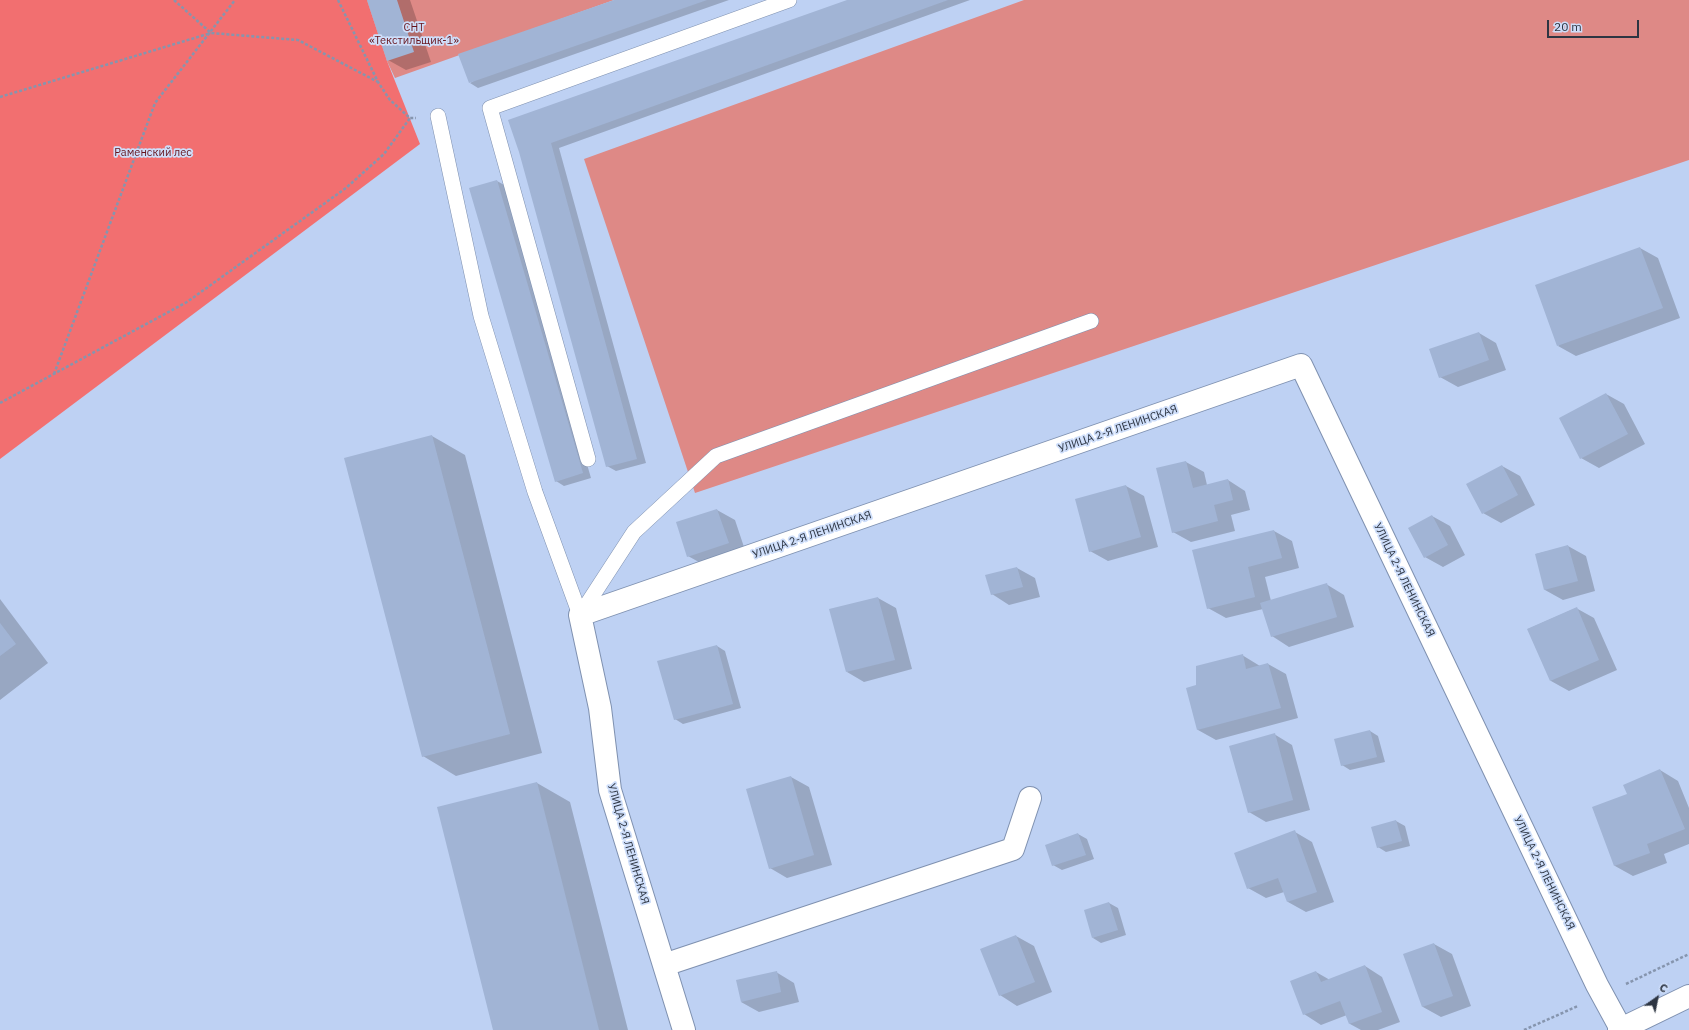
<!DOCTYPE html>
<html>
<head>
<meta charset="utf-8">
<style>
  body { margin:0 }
  #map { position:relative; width:1689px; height:1030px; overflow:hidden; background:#bed1f3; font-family:"IBM Plex Sans",sans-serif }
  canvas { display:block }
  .north { position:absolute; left:1637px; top:978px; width:40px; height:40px; -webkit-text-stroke:3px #cedefa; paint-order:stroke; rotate:33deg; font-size:11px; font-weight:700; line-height:16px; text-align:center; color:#2d3542 }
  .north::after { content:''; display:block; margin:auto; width:14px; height:18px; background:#2d3542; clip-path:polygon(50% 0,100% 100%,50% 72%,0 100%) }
  .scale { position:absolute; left:1547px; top:20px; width:92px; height:18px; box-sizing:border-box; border:2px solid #2d3542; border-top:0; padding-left:5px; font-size:12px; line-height:14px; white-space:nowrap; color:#2d3542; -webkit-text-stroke:3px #cedefa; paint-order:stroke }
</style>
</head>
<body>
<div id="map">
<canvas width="1689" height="1030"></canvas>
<div class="north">С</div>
<div class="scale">20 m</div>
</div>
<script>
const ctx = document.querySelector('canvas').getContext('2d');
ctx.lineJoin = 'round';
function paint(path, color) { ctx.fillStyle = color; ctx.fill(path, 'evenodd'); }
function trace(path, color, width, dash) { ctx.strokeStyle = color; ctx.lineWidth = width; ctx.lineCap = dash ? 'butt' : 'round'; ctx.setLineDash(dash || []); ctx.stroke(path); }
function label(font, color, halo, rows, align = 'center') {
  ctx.font = font + ' "IBM Plex Sans",sans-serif'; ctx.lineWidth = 3.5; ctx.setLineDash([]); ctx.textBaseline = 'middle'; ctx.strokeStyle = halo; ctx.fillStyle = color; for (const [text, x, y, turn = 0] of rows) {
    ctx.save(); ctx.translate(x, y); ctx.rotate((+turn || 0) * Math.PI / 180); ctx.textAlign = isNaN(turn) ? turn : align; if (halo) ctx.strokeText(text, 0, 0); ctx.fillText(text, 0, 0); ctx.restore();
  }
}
paint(new Path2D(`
  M367,0H614L395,78L387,61Z
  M1024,0H1689V160L695,493L584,159Z`), '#de8986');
paint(new Path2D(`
  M0,0H367L387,61L420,144L0,459Z`), '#f26f70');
paint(new Path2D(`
  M368,0H410L431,62L406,70L388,60Z
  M617,0H729L478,88L470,83Z
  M850,0H970L559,148L646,463L616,471L607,466L520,152Z
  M497,181L506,186L591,478L564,486L556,481Z
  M1640,248L1658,258L1680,318L1576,356L1558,346Z
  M1479,333L1496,343L1506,370L1458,387L1440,377Z
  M1606,394L1624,404L1645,444L1599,468L1581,458Z
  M432,436L465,455L542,753L456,776L423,756Z
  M1186,462L1204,472L1207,485L1228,480L1245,491L1250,510L1231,515L1235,531L1191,542L1173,532Z
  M1502,466L1520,476L1535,505L1501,523L1483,513Z
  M1126,486L1144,496L1158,547L1108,561L1090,551Z
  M717,510L735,520L746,553L706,566L688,556Z
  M1432,516L1450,526L1465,555L1443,567L1425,557Z
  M1274,531L1292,541L1299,568L1265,577L1271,601L1326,584L1344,595L1354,627L1289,647L1272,636L1263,609L1226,618L1208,608Z
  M1568,546L1586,556L1595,591L1563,600L1545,590L1536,554Z
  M1017,568L1035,578L1040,597L1009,605L992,594Z
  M878,598L896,608L912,669L864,682L847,672Z
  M0,599L48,663L0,700Z
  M1576,608L1594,618L1617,670L1569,691L1551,681L1528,629Z
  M717,646L725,651L741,708L683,724L675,719Z
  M1242,655L1260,666L1268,664L1286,674L1298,718L1216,740L1198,730L1197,686Z
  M1370,731L1378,736L1385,762L1350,770L1342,765Z
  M1274,734L1292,745L1310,810L1266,822L1249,812Z
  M1660,770L1678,781L1689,808V844L1664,854L1667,863L1633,876L1615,866L1593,808L1628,795Z
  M791,777L809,787L832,865L787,878L770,868Z
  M537,783L570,802L628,1030H494Z
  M1396,821L1405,826L1410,846L1386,852L1378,847Z
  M1295,832L1312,842L1334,902L1306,912L1288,902L1284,892L1266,898L1248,888Z
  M1078,834L1087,839L1094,859L1062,870L1053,865Z
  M1109,903L1118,908L1126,935L1101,943L1093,938Z
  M1016,936L1034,946L1052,992L1017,1006L1000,995Z
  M1434,944L1452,954L1471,1006L1441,1017L1423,1007L1404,955Z
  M1365,966L1382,977L1400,1022L1378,1030H1361L1350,1024L1347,1015L1321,1025L1304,1014L1316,972L1330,980Z
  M776,972L794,983L799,1002L759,1012L741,1002Z`), '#0003');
paint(new Path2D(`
  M367,0H397L414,52L387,61Z
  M614,0H707L469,83L458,54Z
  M847,0H948L551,143L637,459L606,467L519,152L508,120Z
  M497,180L583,473L555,482L469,188Z
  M1640,247L1663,308L1557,346L1535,285Z
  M1479,332L1489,360L1439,378L1429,349Z
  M1606,393L1628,434L1580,459L1559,418Z
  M432,435L510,734L422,757L344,458Z
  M1186,461L1193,488L1228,479L1233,500L1214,505L1218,521L1172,533L1156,468Z
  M1502,465L1518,495L1482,514L1466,484Z
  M1126,485L1141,537L1089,552L1075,499Z
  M717,509L729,543L687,557L676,522Z
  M1432,515L1448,545L1424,558L1408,528Z
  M1274,530L1282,558L1248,567L1255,597L1207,609L1192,550Z
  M1568,545L1578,581L1544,590L1535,554Z
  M1017,567L1023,587L991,595L985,575Z
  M1327,583L1337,617L1271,637L1260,603Z
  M878,597L895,660L846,672L829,609Z
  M1577,607L1599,660L1550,681L1527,629Z
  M0,623L16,644L0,656Z
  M717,645L733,704L674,720L657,661Z
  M1243,654L1246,669L1268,663L1281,708L1197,730L1186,688L1196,685V666Z
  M1370,730L1377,757L1341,766L1334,739Z
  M1275,733L1293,800L1248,813L1229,746Z
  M1660,769L1685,829L1647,844L1650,853L1614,866L1592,807L1627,794L1623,785Z
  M791,776L814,855L769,869L746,789Z
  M537,782L599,1030H493L437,807Z
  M1396,820L1402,841L1377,848L1371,827Z
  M1295,830L1317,892L1287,902L1278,878L1247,889L1234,853Z
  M1078,833L1086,855L1052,866L1045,845Z
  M1109,902L1118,930L1092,938L1084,910Z
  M1016,935L1035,982L999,996L980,949Z
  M1434,943L1453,996L1422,1007L1403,954Z
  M1365,965L1382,1012L1349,1024L1340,1001L1303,1015L1290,981L1316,971L1321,982Z
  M777,971L781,992L741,1002L736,980Z`), '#a1b4d5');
const service = new Path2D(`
  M438,116L481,316L535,492L580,615
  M588,459L490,108L789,0
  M580,615L634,532L716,456L1091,321`);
const minor = new Path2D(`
  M664,965L1013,849L1030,798
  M684,1030L610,790L600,708L580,615L1301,365L1597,985L1621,1029`);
const secondary = new Path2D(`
  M1619,1030L1689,996`);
trace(service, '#7f91b0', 16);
trace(minor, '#7f91b0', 24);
trace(secondary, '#7f91b0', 24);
trace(new Path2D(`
  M174,0L211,33L298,40L378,82
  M338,0L378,82L390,100L410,118H416
  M0,97L211,33
  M54,374L155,103L235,0
  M0,403L187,302L346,188L384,154L410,118
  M1626,984L1689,954
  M1524,1030L1578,1006`), '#8695ae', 2.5, [3, 2]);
trace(service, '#fff', 15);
trace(minor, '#fff', 22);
trace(secondary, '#fff', 22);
label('11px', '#65121a', '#cedefa', [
  ["СНТ",414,28],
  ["«Текстильщик-1»",414,41],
  ["Раменский лес",153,153]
]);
label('11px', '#2d3542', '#cedefa', [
  ["УЛИЦА 2-Я ЛЕНИНСКАЯ",1118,429,-19],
  ["УЛИЦА 2-Я ЛЕНИНСКАЯ",812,535,-19],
  ["УЛИЦА 2-Я ЛЕНИНСКАЯ",1404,580,64],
  ["УЛИЦА 2-Я ЛЕНИНСКАЯ",628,844,74],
  ["УЛИЦА 2-Я ЛЕНИНСКАЯ",1544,873,64]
]);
</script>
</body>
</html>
